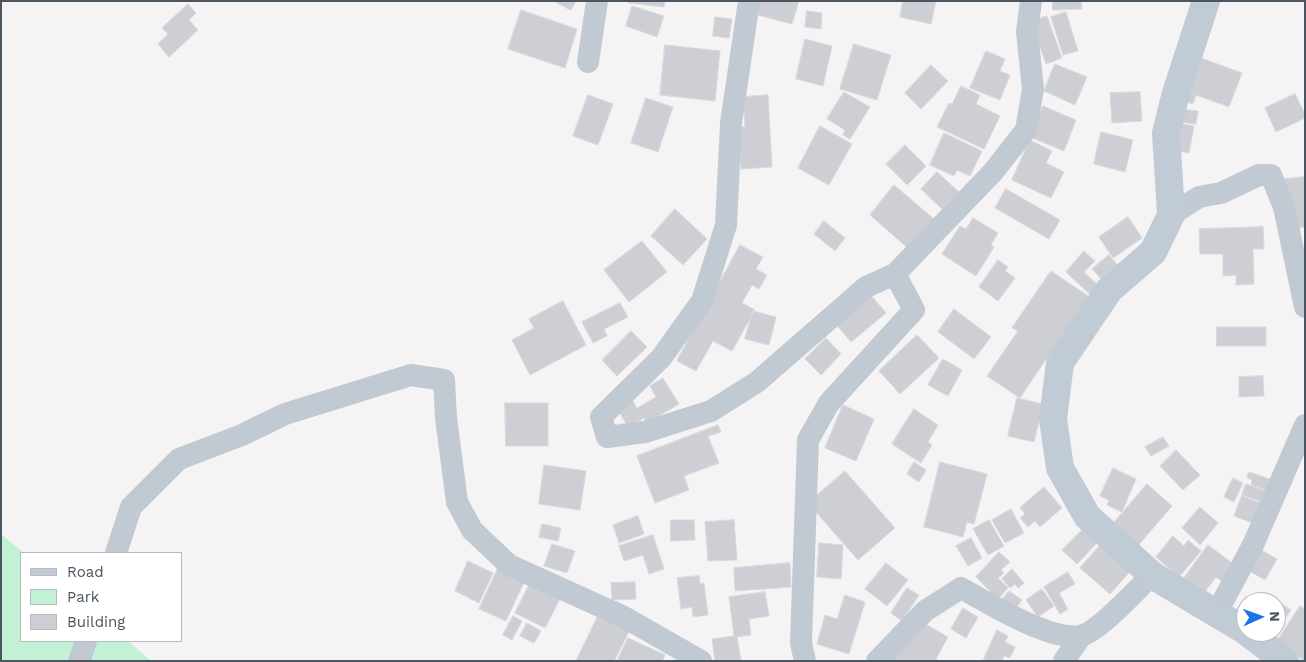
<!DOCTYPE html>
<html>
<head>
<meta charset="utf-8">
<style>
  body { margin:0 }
  #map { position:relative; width:1306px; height:662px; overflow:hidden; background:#f5f3f3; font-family:"Work Sans",sans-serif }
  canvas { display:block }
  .frame { position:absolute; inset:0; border:2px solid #4a5661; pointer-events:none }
  .legend { position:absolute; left:20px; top:552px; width:162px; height:90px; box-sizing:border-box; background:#fff; border:1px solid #b7bbc0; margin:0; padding:6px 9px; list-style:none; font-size:15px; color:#4a5661 }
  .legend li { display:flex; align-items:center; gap:10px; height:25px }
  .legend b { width:25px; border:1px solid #b7bbc0 }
  .north { position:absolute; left:1236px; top:592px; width:50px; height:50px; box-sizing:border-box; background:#fff; border:1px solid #b7bbc0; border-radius:50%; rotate:88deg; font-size:14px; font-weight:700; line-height:20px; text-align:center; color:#4a5661 }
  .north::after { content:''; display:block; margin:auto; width:18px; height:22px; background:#1a73e8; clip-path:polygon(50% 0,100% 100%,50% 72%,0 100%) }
</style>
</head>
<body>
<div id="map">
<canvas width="1306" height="662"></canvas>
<div class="frame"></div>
<ul class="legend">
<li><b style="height:6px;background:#c1cbd6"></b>Road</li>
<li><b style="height:14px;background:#c3f1d5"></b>Park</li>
<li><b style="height:14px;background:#cdcfd5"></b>Building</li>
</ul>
<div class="north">N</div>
</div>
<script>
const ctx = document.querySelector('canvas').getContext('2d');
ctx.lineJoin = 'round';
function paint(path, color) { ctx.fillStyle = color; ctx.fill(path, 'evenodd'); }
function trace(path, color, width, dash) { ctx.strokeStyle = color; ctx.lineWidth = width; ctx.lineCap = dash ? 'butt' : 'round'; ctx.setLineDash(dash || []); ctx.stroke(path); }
paint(new Path2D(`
  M1,534L24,553H21V641H128L151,661H1Z`), '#c3f1d5');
const building = new Path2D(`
  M554,1H576L571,10Z
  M629,1H665L664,7L629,3Z
  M757,1H799L792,24L754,14Z
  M903,1H936L931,24L900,17Z
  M1053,1H1081L1082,9L1053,10Z
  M188,4L196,13L189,20L198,30L169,57L158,44L168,34L162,28Z
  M632,6L664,16L657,37L626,26Z
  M521,10L577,29L565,68L508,49Z
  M807,11L822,13L821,29L805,27Z
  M1066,12L1078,51L1063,55L1051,17Z
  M1047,16L1062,58L1046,64L1031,22Z
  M715,17L732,19L729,38L713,36Z
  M805,39L832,46L823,86L796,79Z
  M854,44L891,55L877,100L840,89Z
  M665,45L720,51L715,101L660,95Z
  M986,51L1005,59L1000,71L1010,75L1000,100L970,88Z
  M1193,55L1242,73L1229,107L1196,95L1193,104L1177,99Z
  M1055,64L1087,77L1075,105L1044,91Z
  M931,65L948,81L921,109L905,93Z
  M961,86L980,95L976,104L1000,116L984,149L937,127L949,103L952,104Z
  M844,92L870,107L850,139L843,135L845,130L827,119Z
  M1140,92L1142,121L1112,123L1110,93Z
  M1295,94L1305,114V118L1276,132L1265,108Z
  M588,95L613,104L598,145L573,136Z
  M768,95L772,167L741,169L738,127H745L743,97Z
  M646,98L673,107L658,152L631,143Z
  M1043,106L1076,120L1064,151L1030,137Z
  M1173,108L1198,111L1196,124L1171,121Z
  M1167,121L1194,126L1189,153L1162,148Z
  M820,126L852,144L829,185L798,168Z
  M1101,132L1133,140L1125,172L1094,164Z
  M944,133L982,151L970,176L957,170L954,176L930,165Z
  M1030,140L1052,151L1046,163L1064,172L1051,198L1012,180Z
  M905,145L926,166L907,185L886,164Z
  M937,172L959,192L942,209L921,189Z
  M1305,177V227L1289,228L1285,179Z
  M894,185L934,219L909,249L870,215Z
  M1006,189L1060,220L1049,239L995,208Z
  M675,209L707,239L683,265L651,236Z
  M1128,217L1142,238L1113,258L1099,237Z
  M973,218L998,233L991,245L994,247L976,276L942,254L960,226L966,229Z
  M824,221L845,238L835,251L814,234Z
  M1263,227L1264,249H1253L1254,284L1236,285V275L1223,276V254H1200L1199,229Z
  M642,241L667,272L629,302L604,270Z
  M740,245L763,257L756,269L767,275L759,289L752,285L742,303L755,310L732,351L713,341L696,371L677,361Z
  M1084,251L1095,261L1084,272L1104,291L1096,300L1066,272Z
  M1109,255L1122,270L1106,284L1092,269Z
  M998,260L1008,267L1005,271L1015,278L998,301L979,287Z
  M1051,271L1094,300L1055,346L1020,398L987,376L1018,331L1012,328Z
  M869,293L886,313L851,342L834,322Z
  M563,301L586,345L530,375L512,340L534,328L529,319Z
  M620,303L628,317L604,329L607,336L593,343L582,322Z
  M954,309L991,337L974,359L938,332Z
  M753,311L776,317L769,345L745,339Z
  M1217,327H1266V346H1217Z
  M631,331L647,347L617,376L602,360Z
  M917,335L939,358L900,394L879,371Z
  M826,338L841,354L821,375L805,359Z
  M943,359L962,370L948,396L928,385Z
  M1263,376L1264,396L1239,397V377Z
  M663,378L679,404L647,423L644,418L628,427L618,410L633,401L637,408L656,397L650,386Z
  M1017,398L1043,404L1034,442L1008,436Z
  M505,403H548V446H506Z
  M843,405L874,419L856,461L825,448Z
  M914,409L938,425L928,442L932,445L921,463L892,444Z
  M718,425L721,432L708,436L719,463L684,476L689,490L655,503L637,456Z
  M1163,437L1169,446L1151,456L1145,447Z
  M1176,450L1200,475L1183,490L1160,466Z
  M914,462L926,470L919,482L907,474Z
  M940,462L987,474L974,524L967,522L963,537L924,527Z
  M544,465L586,471L580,510L539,504Z
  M1113,468L1136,479L1122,512L1107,505L1109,500L1100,496Z
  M845,471L895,528L858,560L808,503Z
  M1249,472L1270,479L1266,490L1251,485L1252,480L1247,478Z
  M1233,478L1243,483L1234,502L1224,497Z
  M1147,484L1172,506L1131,554L1106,532Z
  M1246,484L1274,494L1270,505L1242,495Z
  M1044,487L1062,508L1040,527L1035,521L1028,527L1020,518L1025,514L1020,508Z
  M1242,496L1266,505L1258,525L1234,516Z
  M1200,507L1218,523L1200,545L1182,528Z
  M1011,509L1024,533L1005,543L992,520Z
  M638,516L644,534L619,543L613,525Z
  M671,520H694L695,540L671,541Z
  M734,520L737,560L708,561L705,522Z
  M989,520L1004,546L988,555L973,529Z
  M542,524L561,528L558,541L539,537Z
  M1085,527L1099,541L1077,564L1062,550Z
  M653,535L664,569L649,574L643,555L624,561L619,546Z
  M1173,536L1184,546L1188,540L1201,551L1179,577L1156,557Z
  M971,538L982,558L968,566L956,546Z
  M1103,542L1133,568L1110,594L1080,568Z
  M819,543L843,545L841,579L817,577Z
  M552,544L575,551L567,573L544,566Z
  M1208,545L1239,568L1227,585L1216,577L1204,593L1184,578Z
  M1256,547L1277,559L1265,580L1244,568Z
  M999,552L1010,562L1001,570L1004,573L998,578L1008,588L998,599L976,577Z
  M468,561L493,573L479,603L455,591Z
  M790,563L791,587L735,591L734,568Z
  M886,563L908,580L887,606L865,589Z
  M498,568L525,580L506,621L479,609Z
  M1012,569L1024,583L1018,588L1015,584L1010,588L1002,579Z
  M1068,572L1075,584L1059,593L1068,609L1060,614L1044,587Z
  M699,576L700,584L704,583L708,615L693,617L692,607L681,609L677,578Z
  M635,582L636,599L612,600L611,583Z
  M530,583L560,599L545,628L515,613Z
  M907,588L919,595L902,621L891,613Z
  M1042,589L1054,606L1038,617L1026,600Z
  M1009,591L1022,600L1015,610L1001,601Z
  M765,592L769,616L749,619L751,635L737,637L741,660L715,661L712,639L734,636L729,597Z
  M845,595L865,602L849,654L817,644L825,615L837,619Z
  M1273,598L1291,610L1270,641L1257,632H1276V602H1271Z
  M1300,606L1305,609V661L1276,643Z
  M963,608L978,617L966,638L951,629Z
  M599,614L630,630L614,661H576Z
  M513,616L522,621L512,640L503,635Z
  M920,621L948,637L936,659L939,661H892Z
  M527,623L541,631L534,643L520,636Z
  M997,630L1008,636L1005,642L1015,647L1010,658L1004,656L1002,661H983Z
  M628,638L665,655L662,661H617Z`);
paint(building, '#cdcfd5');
trace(building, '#d7d9de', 1);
trace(new Path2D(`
  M749,1L731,123L726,225L702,301L661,358L601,417L607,437L645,432L711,411L757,382L866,287L895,274L914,310L829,403L808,440L801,643L805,661
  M588,62L597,1
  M1171,215L1199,197L1221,193L1259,175H1271L1284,207L1305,307
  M895,274L993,172L1026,130L1033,89L1027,32L1031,1
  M116,553L131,507L179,459L242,435L285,414L411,375L444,380L446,418L457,502L472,530L509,565L624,617L701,661
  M1216,614L1253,545L1305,425
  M79,661L86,641
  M877,661L925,611L961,588C988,603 1050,641 1080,636C1098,633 1137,589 1152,575
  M1064,661L1081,636`), '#c1cad2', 22);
trace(new Path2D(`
  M1206,1L1176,93L1166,133L1171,215L1153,252L1109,290L1060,363L1053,419L1060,468L1087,516L1152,575L1246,631
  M1247,632L1285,661`), '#c1cbd6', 28);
</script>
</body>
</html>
